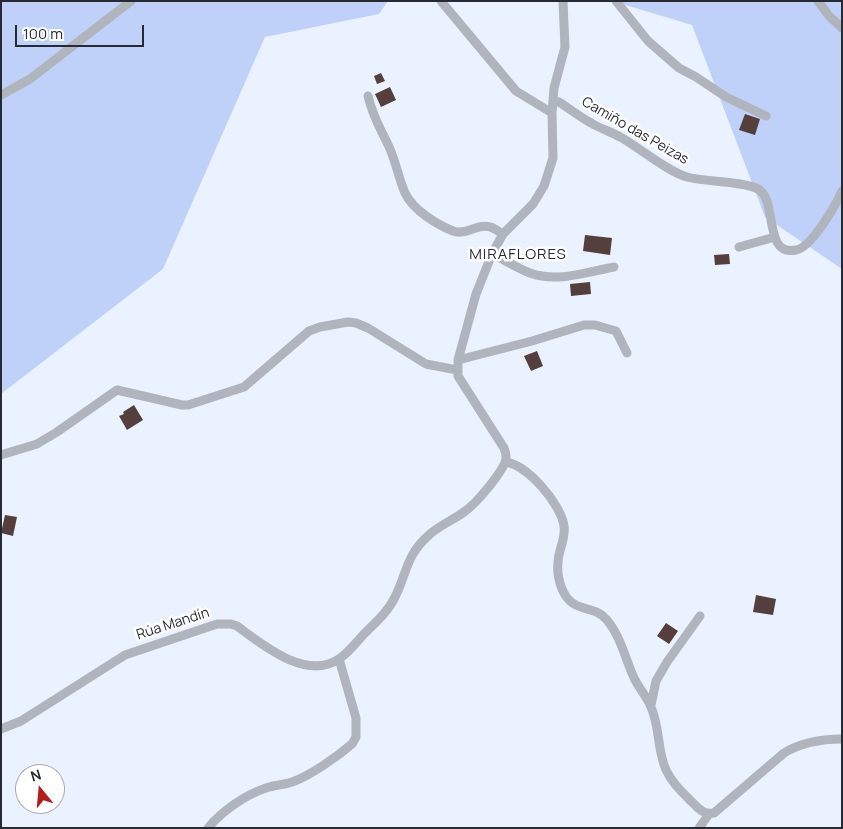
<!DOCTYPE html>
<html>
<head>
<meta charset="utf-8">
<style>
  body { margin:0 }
  #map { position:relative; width:843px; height:829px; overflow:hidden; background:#ebf2ff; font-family:Manrope,sans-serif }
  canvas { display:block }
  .frame { position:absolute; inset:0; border:2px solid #272a33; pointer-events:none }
  .north { position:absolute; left:15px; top:764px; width:50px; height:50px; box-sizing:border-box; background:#fff; border:1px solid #a9aaad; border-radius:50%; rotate:343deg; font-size:14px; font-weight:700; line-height:20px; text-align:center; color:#272a33 }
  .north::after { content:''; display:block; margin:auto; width:18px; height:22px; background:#af1e1c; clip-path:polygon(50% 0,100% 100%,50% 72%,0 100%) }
  .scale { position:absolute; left:15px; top:25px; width:129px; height:22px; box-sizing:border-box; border:2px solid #272a33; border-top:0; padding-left:6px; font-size:15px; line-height:18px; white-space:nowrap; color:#272a33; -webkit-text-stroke:4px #fff; paint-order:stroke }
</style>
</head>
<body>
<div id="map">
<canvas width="843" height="829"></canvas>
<div class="frame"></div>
<div class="north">N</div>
<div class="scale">100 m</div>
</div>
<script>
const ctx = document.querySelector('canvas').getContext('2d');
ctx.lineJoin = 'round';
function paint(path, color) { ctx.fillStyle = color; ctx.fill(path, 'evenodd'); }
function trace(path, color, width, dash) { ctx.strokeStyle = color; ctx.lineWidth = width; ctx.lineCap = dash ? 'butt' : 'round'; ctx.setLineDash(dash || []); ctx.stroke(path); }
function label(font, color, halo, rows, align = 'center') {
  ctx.font = font + ' Manrope,sans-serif'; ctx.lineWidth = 5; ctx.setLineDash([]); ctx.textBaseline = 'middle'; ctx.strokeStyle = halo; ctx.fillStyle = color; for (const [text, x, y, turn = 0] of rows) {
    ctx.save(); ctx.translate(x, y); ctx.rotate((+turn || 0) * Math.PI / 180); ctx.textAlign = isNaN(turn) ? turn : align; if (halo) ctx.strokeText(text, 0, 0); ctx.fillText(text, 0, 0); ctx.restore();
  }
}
paint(new Path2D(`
  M1,1H388L379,14L265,37L163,269L1,394Z
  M612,1H842V269L765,217L692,25Z`), '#bfd1f8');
paint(new Path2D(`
  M381,73L385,81L377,84L374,76Z
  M390,87L396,100L381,107L375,94Z
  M745,114L760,119L755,135L739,130Z
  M585,235L612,238L610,255L583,251Z
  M729,254L730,264L715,265L714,255Z
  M590,282L591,294L571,296L570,284Z
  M537,351L543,366L531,371L524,356Z
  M134,405L143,420L127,430L119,416L124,414L123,412Z
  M5,515L17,517L13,536L1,533Z
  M756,595L776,599L773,615L753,612Z
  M666,623L678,631L669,644L657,636Z`), '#553f3c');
trace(new Path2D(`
  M441,1L516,91L552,113
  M616,1L648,41L679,68L696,77L726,97L766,116
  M818,1L829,16L842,28
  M1,95L30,79L131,1
  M368,96C373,118 381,129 390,149C396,163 399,179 405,193C413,210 436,224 453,231C466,236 477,223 490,227C495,228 499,232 503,234
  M553,101L559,102C570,109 580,117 591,123C601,129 612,132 622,138C640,148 668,172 687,177C705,182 744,181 758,189C778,200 763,257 796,250C811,248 836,205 842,191
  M739,247L775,237
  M492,254C505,260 517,268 530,273C558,283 587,272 614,267
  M458,360L532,341L584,325H595L616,331L627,353
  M1,455L37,444L57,432L117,390L182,405H188L244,387L309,331L320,327L348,322L356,323L368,328L426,364L457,370
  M505,462C527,464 561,504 564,526C566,539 558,550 558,563C557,571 559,581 562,589C573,615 593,603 607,620C621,637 625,658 634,678C639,688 647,697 651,707C660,727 657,750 666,770C672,783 682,792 692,802C699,809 704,815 714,813L784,753C802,742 821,739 842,739
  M651,705L656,681L667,662L700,616
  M1,729L21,721L125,655L217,624H231L237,626C263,645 306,681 339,659C348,653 356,643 363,635C375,623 388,612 395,597C407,573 406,555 429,535C439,526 453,520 464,512C477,503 498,477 505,463C507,458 506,453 504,448L458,376V360L476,294L492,254L503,234L533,204L544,186L553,158L552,113L554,88L565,47L563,1
  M208,828C222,811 245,795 266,788C274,785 284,785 292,782C310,776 338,756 352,744L356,737V718L339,659
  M699,828L709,814`), '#afb4bd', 9);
label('14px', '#272a33', '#fff', [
  ["Camiño das Peizas",635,131,30],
  ["Rúa Mandín",173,624,-18]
]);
ctx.letterSpacing = '1px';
label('15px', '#272a33', '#fff', [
  ["MIRAFLORES",518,255]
]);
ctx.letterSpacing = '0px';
</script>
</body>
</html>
